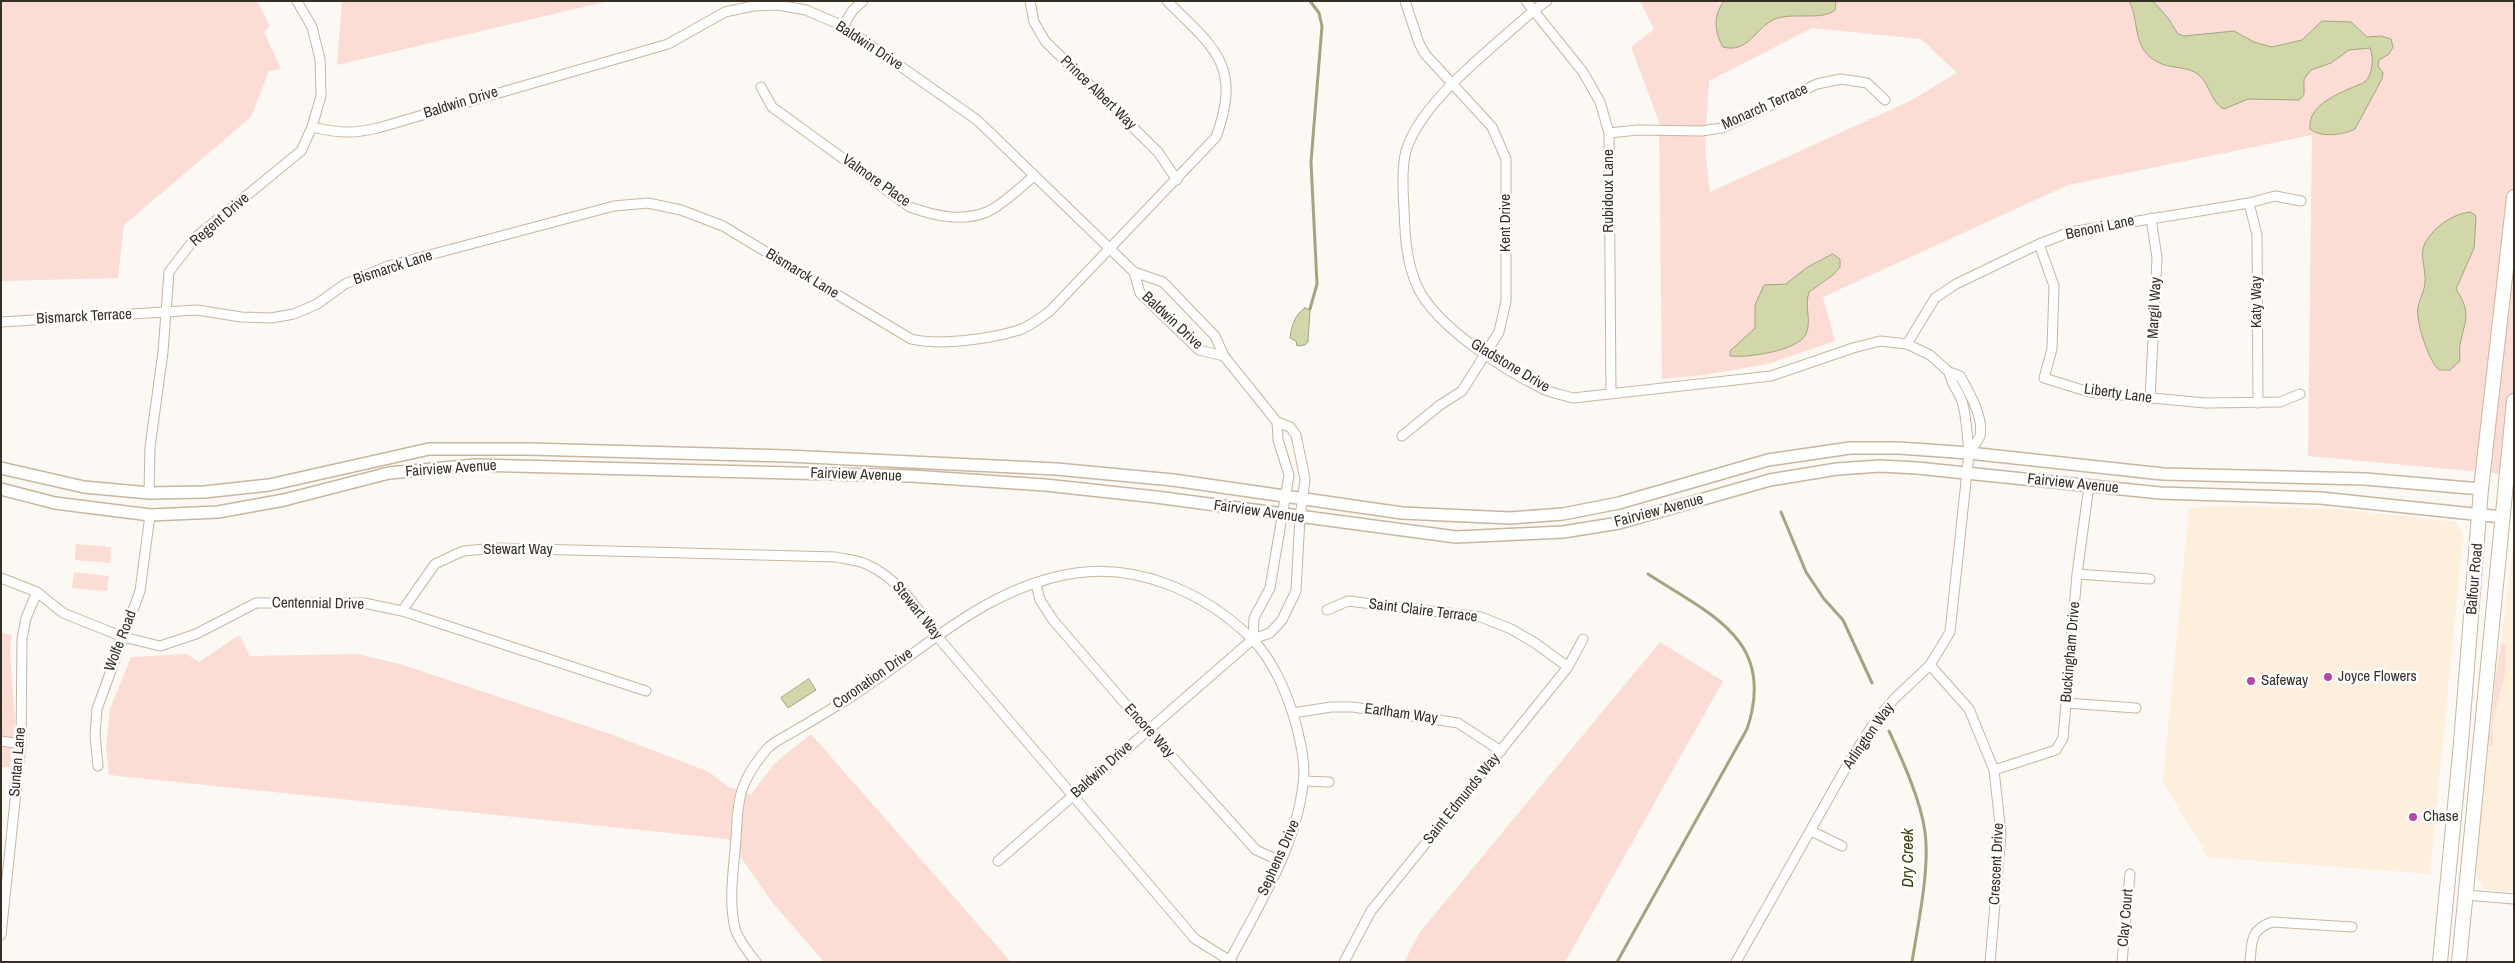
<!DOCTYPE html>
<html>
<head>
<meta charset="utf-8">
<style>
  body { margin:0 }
  #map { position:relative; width:2515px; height:963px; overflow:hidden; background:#fcf8f4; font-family:"Archivo Narrow",sans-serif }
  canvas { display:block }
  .frame { position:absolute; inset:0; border:2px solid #362f26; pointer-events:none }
</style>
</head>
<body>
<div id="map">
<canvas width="2515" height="963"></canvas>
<div class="frame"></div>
</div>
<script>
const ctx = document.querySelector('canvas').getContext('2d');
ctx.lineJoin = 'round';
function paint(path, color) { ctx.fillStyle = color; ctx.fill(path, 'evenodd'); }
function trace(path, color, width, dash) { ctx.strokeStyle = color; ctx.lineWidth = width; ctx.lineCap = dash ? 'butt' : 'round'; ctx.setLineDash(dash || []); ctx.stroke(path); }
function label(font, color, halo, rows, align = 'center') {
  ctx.font = font + ' "Archivo Narrow",sans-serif'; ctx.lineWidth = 5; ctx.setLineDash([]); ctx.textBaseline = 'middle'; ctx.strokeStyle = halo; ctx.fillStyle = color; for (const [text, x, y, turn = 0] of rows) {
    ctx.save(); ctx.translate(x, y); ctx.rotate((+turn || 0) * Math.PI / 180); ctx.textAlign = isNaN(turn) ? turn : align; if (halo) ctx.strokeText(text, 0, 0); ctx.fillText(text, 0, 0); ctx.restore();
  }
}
paint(new Path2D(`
  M2227,506L2339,509L2456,522L2463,535L2430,874L2208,857L2163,782L2189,508Z
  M2514,540V892L2489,890L2483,887L2475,873L2494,676L2501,640Z`), '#feefdd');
paint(new Path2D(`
  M1,1H257L270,26L264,32L281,69L269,71L251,117L124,225L118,278L1,281Z
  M342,1H609L337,65Z
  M1640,1H2514V475L2308,456L2312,135L2068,185L1823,297L1835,341L1768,364L1704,375L1662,379L1659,122L1631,47L1654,29ZM1812,28L1921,39L1957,73L1910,101L1710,192L1705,147L1709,81Z
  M76,544L111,547L110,563L75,560Z
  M74,572L109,576L107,591L72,588Z
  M1,633L12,635L10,651L15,721L10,767H1Z
  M239,635L250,656L357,654L400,664L613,735L709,772L729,787L751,794L776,762L811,734L1011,962H824L772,902L728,839L109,775L106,747L110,709L131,657L187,654L199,662Z
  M1660,642L1723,681L1565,962H1404L1420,932Z
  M2502,643L2506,646L2505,674L2492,725L2493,744L2489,747L2496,675Z`), '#fbddd6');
const water = new Path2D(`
  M1724,1H1836L1835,10C1823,21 1792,12 1775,19C1756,27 1748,54 1723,47C1714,31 1713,16 1724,1Z
  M2129,1H2153L2168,18L2178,34L2184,36L2234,31L2254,42L2272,47L2302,40L2322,21L2351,22L2367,37L2381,36L2391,39L2393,47L2389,54L2379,60L2378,66L2383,73L2382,79L2355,129C2343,135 2321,138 2310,129C2307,102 2346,91 2365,82C2373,73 2374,59 2370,48L2349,50L2331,63L2311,70L2304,79V95L2299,100L2248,99L2224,109C2211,103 2210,84 2199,75C2188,66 2174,69 2162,64C2130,51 2141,23 2129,1Z
  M2470,212L2475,215L2476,219L2474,248L2456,289C2472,314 2465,319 2460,345C2459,351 2460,356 2460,361L2450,370H2439C2429,362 2415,320 2418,307C2420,298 2425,290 2425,281C2426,269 2419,254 2425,243C2434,227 2452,214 2470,212Z
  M1833,254L1840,259V267L1833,275L1809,292C1804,306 1812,321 1806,334C1798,351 1747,358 1730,356V351L1755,328V305L1764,285L1786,284L1806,268Z
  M1305,308L1310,310L1308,342L1305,345L1297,346L1296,341L1290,338C1291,327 1295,314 1305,308Z
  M809,679L816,690L788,708L781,698Z`);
paint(water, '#d1d7a8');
trace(water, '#a2a581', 1);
trace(new Path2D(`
  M1310,1L1319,13L1322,26L1311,162L1317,284L1310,309
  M1781,512L1806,572L1824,599L1843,620L1872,683
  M1889,731C1902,759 1921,801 1925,832C1930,869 1918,924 1912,962
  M1617,962L1747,729C1777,640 1711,615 1648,574`), '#a2a581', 3);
const minor = new Path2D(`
  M1030,1L1034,22L1045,41L1158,152L1177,180
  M1526,1L1583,72L1600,102L1609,133L1611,394
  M1547,1L1534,10C1495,46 1427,96 1408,145C1401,161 1403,191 1404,209C1405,236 1406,264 1419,290C1439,328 1503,369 1541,388C1551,393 1563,395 1573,398L1771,376L1853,348L1880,341L1907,344L1930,355L1949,372L1960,376C1969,392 1984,417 1980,436C1978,441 1972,448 1969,453
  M843,26L853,10L863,1
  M761,87L772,107L910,207C935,216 961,222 987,212C1001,206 1022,186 1034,176
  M312,127C338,133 352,134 378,128L668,44L725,12L753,6L778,5L806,10L843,26L977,120L1134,272L1163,282L1215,336L1224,356L1277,422L1290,427L1296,435L1305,479L1300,517L1296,591L1282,620L1270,633L1253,639L998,861
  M1609,133L1638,130L1701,131L1722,128L1817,84L1841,79L1867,83L1885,100
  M2249,203L2257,235L2258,403
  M2039,244L2054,286L2052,349L2044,378L2089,392L2205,403L2280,402L2300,394
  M1134,272L1140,293L1199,350L1224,356
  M1,322L197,310L241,317L271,318L294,314L317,304L345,284L388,266L614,206L648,203L681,210L723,226L911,339C940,346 990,339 1019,330C1029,327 1040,318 1049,312L1216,137C1242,66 1215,48 1167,1
  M1907,344L1935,298L1956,284L2039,244L2070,232L2249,203L2275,196L2301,201
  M2150,399L2157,258L2151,218
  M1402,436L1440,405L1462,391L1499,332L1506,301V159L1492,127L1425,54L1419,43L1405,1
  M149,493L150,447L163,352L169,272L196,237L301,151L312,127L321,96L320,59L312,27L297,1
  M2077,574L2150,579
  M1,578L37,592L63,613L123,637L160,646L196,634L256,603H364L402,611L646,691
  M1036,584L1040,600L1053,620L1147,729L1256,850L1280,861
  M1327,610L1348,601L1481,617L1511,629L1535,643L1568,667
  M402,611L435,564L463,551L496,548L836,557C845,559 857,560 866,564C898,578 917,607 936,635L1195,939L1232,962
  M1253,639L1254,618L1270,588L1289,475L1278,440L1277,422
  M1930,665L1969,709L1994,770L2001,834L1990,962
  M2066,703L2136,708
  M1293,713L1331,707H1353L1458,723L1501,751
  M1,741L21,744
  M98,766L95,735L97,709L140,591L150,515
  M1994,770L2056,750L2063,738L2077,574L2089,486
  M1304,781L1329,782
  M1811,831L1842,846
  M2466,895L2514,899
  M1,935L21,744L22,639L26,618L37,592
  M756,962C749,953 738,940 735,928C728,899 734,868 736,838C737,825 737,811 740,798C743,781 756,762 767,749C773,742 783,738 791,733C810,722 830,710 849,698C922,652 986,586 1076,573C1140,564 1205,593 1251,638C1274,660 1289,698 1297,728C1301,745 1306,766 1303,784C1296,848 1258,906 1229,962
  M1344,962L1371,911L1568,667L1583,639
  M1736,962L1849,762L1874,723L1895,698L1930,665L1950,632L1969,453C1967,436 1967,418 1962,401C1958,390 1952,386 1949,372
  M2122,962L2130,874
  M2250,962C2252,941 2250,930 2272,922L2352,927`);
const tertiary = new Path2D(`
  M1,468L84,487L149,493L204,492L269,485L429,449H528L787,456L1056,469L1173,480L1402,513L1510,518L1563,514L1619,503L1768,460L1850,448H1899L1969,453L2163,474L2365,479L2481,489
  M1,489L55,503L150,515L218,512L284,500L389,473L475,465L911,476L1045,485L1156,497L1456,537L1563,532L1619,523L1770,480L1837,469L1880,466L1917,468L2160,493L2320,498L2502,517`);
const secondary = new Path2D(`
  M2440,962L2461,743L2481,489L2514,197
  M2459,962L2514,401`);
trace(minor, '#c8b69f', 11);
trace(tertiary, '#c8b69f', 14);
trace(secondary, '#c8b69f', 16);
trace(minor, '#fff', 9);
trace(tertiary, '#fff', 11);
trace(secondary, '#fff', 14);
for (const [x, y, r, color] of [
  [2328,677,5,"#b347a8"],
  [2251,681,5,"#b347a8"],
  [2413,817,5,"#b347a8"]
]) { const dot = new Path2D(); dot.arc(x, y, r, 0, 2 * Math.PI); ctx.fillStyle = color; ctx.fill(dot); trace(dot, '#fff', 2); }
label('15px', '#362f26', '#fff', [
  ["Baldwin Drive",869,46,33],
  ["Prince Albert Way",1098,93,44],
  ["Baldwin Drive",461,103,-17],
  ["Monarch Terrace",1765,107,-24],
  ["Valmore Place",876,181,35],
  ["Rubidoux Lane",1609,191,-90],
  ["Regent Drive",220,220,-41],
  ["Kent Drive",1506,223,-90],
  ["Benoni Lane",2100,228,-12],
  ["Bismarck Lane",393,268,-18],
  ["Bismarck Lane",802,274,31],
  ["Katy Way",2257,302,-90],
  ["Margil Way",2155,308,-87],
  ["Bismarck Terrace",84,317,-3],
  ["Baldwin Drive",1172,321,43],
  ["Gladstone Drive",1510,366,31],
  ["Liberty Lane",2118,394,8],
  ["Fairview Avenue",451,469,-4],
  ["Fairview Avenue",856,475,2],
  ["Fairview Avenue",2073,484,6],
  ["Fairview Avenue",1659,511,-15],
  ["Fairview Avenue",1259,512,8],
  ["Stewart Way",518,550],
  ["Balfour Road",2475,579,-85],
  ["Centennial Drive",318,604,1],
  ["Stewart Way",917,611,51],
  ["Saint Claire Terrace",1423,611,7],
  ["Wolfe Road",121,641,-69],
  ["Buckingham Drive",2071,652,-85],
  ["Coronation Drive",873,679,-35],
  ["Earlham Way",1401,714,8],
  ["Encore Way",1149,731,48],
  ["Arlington Way",1869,736,-55],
  ["Suntan Lane",18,762,-85],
  ["Baldwin Drive",1102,770,-42],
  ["Saint Edmunds Way",1462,799,-51],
  ["Sephens Drive",1279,858,-66],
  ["Crescent Drive",1997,864,-87],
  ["Clay Court",2126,918,-85]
]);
label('15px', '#362f26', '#fff', [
  ["Joyce Flowers",2338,677],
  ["Safeway",2261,681],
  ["Chase",2423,817]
], 'left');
label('italic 16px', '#383c04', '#fff', [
  ["Dry Creek",1909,858,-90]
]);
</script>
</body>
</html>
